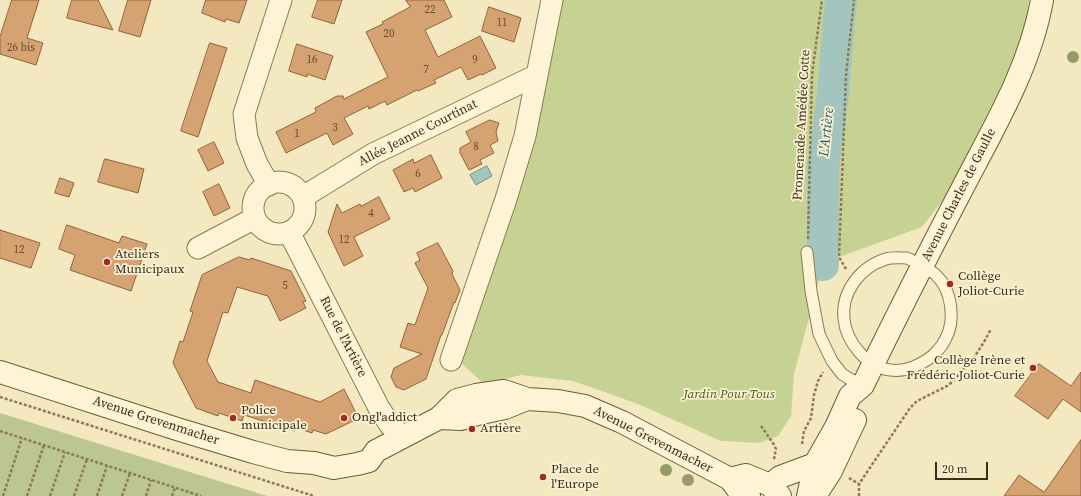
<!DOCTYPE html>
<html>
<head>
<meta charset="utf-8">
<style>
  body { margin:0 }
  #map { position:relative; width:1081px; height:496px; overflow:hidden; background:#f3e8c0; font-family:"Source Serif 4",serif }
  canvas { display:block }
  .scale { position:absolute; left:935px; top:462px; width:53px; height:18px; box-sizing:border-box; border:2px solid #3c2e1c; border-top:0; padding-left:5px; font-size:12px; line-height:14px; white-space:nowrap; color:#3c2e1c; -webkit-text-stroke:3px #f9f1d1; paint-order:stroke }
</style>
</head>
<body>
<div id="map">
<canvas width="1081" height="496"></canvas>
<div class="scale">20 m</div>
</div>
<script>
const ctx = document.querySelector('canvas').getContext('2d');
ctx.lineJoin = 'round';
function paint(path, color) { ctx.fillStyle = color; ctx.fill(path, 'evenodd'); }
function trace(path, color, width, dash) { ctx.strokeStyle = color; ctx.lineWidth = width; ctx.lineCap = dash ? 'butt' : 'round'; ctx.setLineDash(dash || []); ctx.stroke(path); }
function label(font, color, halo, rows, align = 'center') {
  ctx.font = font + ' "Source Serif 4",serif'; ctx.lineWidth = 3.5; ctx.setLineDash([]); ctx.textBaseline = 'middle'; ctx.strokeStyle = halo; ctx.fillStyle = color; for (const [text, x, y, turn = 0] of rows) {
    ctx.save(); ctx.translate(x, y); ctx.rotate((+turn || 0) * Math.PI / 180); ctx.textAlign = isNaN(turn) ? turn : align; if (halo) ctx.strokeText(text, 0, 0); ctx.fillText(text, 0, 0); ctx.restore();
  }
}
paint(new Path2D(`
  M552,0H1029L1016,85L982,150L922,227L839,257L823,265L794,374L791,416L778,436L759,443L721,441L638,404L573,381L521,375L484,384L460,362Z`), '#c6d293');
paint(new Path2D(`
  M0,413L267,496H0Z`), '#bcc693');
const water = new Path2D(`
  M487,166L492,176L476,185L470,175Z`);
paint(water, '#a4c5be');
trace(water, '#69948d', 1);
trace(new Path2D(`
  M823,265V168L833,95L838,29L841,0`), '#a4c5be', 32);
const building = new Path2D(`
  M12,0H39L27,38L43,43L36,65L0,54V37Z
  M72,0H98L113,30L67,18Z
  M128,0H151L140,37L119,31Z
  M206,0H247L239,23L226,19L225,22L202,13Z
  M318,0H342L334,24L312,17Z
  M406,0H444L452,17L425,30L438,57L480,36L496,68L482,75L481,74L468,80L461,67L434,80L436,83L418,91L417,90L387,105L385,101L369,109L368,106L344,118L353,134L333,145L327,133L286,153L276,132L316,112L315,108L337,96H343L344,99L388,77L366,32L383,24L382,22L410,7Z
  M489,7L521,18L514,42L482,31Z
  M210,43L227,48L198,137L181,131Z
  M297,44L333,56L325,80L307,74V77L289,71Z
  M490,120L499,123L496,132L498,141L490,145L494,153L480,160L482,164L469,170L460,153V148L471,142L466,132Z
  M214,142L224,163L208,171L198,150Z
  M431,155L442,178L415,192L413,188L404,192L393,170L413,159L414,163Z
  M105,159L144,169L138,193L98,182Z
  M60,178L74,183L69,197L55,193Z
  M219,184L230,208L214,216L203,192Z
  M379,197L390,219L354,237L363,256L344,266L328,232L337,204L342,213L360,204L361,206Z
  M67,225L119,243L122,236L147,244L131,291L70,270L75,255L59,249Z
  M0,230L40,243L31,268L0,258Z
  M438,243L453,271L452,274L460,290L455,303L454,302L442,335H441L426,379L404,390L396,387L391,377L394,368L422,354L400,347L408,323L415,325L428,288L415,263L420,260L417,253Z
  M239,257L250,260L251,258L291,271L306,301L303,302L306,308L280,321L268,296L237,287L228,313L223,312L207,361L218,382L251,393L255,380L320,402L344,389L357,415L351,418L353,421L326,434L313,430L312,433L297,428L295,431L244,415L242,421L219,413L218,416L196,408L173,363L180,341L183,342L193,312L190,311L202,275Z
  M1039,364L1071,386L1081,372V412L1063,399L1048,419L1015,396Z
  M1081,440V496H1004L1019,475L1044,492Z`);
paint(building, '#d5a372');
trace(building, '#916339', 1);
const lane = new Path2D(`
  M807,252L811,291L819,334L832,361L842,374L850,379L863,385
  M907,258C917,263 927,267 936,275C952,290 956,321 945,340C943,344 941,347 938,350C932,358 923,363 913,367C906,370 898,371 890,370C867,368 846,341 844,319C841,292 860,267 886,259C892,257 900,258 907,258Z`);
const street = new Path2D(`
  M253 208a26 26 0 1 1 52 0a26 26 0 1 1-52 0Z
  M269,185L257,164L247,138L244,114L281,0
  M303,197L373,154L537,75
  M289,232L379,408L390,425L403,437
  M198,248L255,218
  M451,360L506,199L525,136L552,0`);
const secondary = new Path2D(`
  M0,372L177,429L253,452L287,461L314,463L334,468L357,464L369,461L376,451L439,418L457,400L476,395L504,391L527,399L558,401L585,406L622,422L730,479L739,491L749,496
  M439,418L461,419L481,413L505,408L527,399
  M730,479L746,475L770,485L780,496
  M770,485L780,477L815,464
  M808,496L815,464L836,427L850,396L863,385C895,319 928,254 962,189C993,129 1030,68 1042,0
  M815,496L831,471L855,420`);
trace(lane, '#8f7956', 13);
trace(street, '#8f7956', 23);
trace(secondary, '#705939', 24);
trace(new Path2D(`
  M808,239L812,74L822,0
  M846,269L839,257L846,75L854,0
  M0,397L314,496
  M761,426L773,443L776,449L774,459
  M0,431L201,496
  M802,444L804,431L811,418L814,395L818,381L823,372
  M849,478L859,484
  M3,496L22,438
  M27,496L44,445
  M50,496L65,452
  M74,496L87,459
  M97,496L107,466
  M122,496L130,473
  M146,496L151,480
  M172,496L175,488
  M859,496V484L910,408L917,401L949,385L973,359L984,342L991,329`), '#8f7956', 2.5, [3, 2]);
trace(lane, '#fcf4d5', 11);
trace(street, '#fcf4d5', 21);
trace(secondary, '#fcf4d5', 22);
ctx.fillStyle = '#959a68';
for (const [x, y] of [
  [1073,57],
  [666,470],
  [688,480]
]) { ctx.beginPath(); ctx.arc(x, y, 6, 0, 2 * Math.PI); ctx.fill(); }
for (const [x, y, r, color] of [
  [107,262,4,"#a5291f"],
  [950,284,4,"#a5291f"],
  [1033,368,4,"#a5291f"],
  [233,418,4,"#a5291f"],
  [344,418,4,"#a5291f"],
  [472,429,4,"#a5291f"],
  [543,477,4,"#a5291f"]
]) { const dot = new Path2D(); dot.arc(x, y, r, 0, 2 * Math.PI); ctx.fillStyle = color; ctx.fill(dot); trace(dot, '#f9f1d1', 1.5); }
label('11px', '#624b32', null, [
  ["22",430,10],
  ["11",502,23],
  ["20",389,34],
  ["26 bis",21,48],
  ["16",312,60],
  ["9",475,60],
  ["7",426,70],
  ["3",335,128],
  ["1",297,134],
  ["8",476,147],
  ["6",418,174],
  ["4",371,214],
  ["12",344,240],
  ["12",19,250],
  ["5",285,286]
]);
label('13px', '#3c2e1c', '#f9f1d1', [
  ["Promenade Amédée Cotte",802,125,-87],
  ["Allée Jeanne Courtinat",418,133,-27],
  ["Avenue Charles de Gaulle",959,195,-63],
  ["Rue de l'Artière",343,337,63],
  ["Avenue Grevenmacher",156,421,18],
  ["Avenue Grevenmacher",653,440,27]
]);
label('13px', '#3c2e1c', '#f9f1d1', [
  ["Ateliers",115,255],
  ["Municipaux",115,270],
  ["Collège",958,277],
  ["Joliot-Curie",958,292],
  ["Collège Irène et",1025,361,"right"],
  ["Frédéric Joliot-Curie",1025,376,"right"],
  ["Police",241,411],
  ["municipale",241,426],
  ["Ongl'addict",352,418],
  ["Artière",480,429],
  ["Place de",551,470],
  ["l'Europe",551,485]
], 'left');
label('italic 13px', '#485b20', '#f9f1d1', [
  ["Jardin Pour Tous",729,395]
]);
label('italic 14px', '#295d5e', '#f9f1d1', [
  ["L'Artière",827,132,-84]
]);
</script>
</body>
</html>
